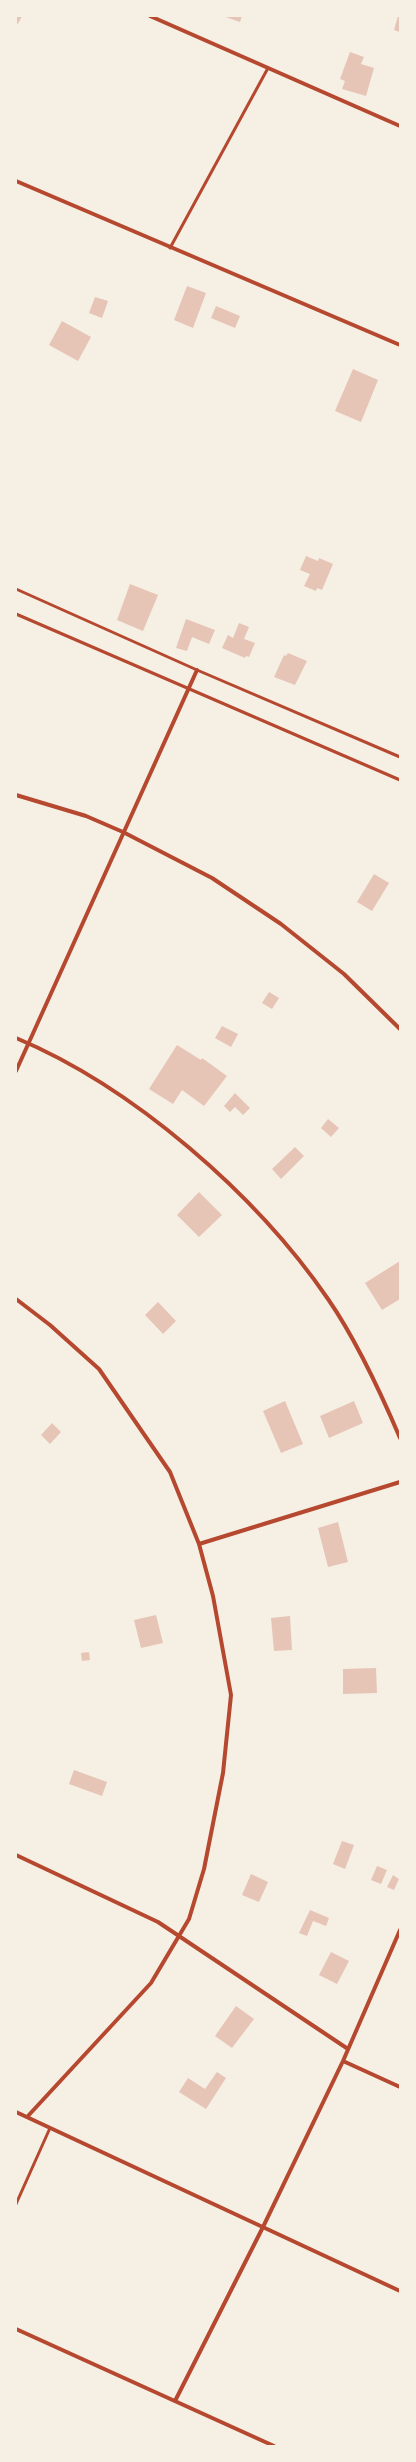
<!DOCTYPE html>
<html>
<head>
<meta charset="utf-8">
<style>
  body { margin:0 }
  #map { position:relative; width:416px; height:2462px; overflow:hidden; background:#f6efe4; font-family:"Nunito Sans",sans-serif }
  canvas { display:block }
  .frame { position:absolute; inset:0; border:17px solid #f6efe4; pointer-events:none }
</style>
</head>
<body>
<div id="map">
<canvas width="416" height="2462"></canvas>
<div class="frame"></div>
</div>
<script>
const ctx = document.querySelector('canvas').getContext('2d');
ctx.lineJoin = 'round';
function paint(path, color) { ctx.fillStyle = color; ctx.fill(path, 'evenodd'); }
function trace(path, color, width, dash) { ctx.strokeStyle = color; ctx.lineWidth = width; ctx.lineCap = dash ? 'butt' : 'round'; ctx.setLineDash(dash || []); ctx.stroke(path); }
paint(new Path2D(`
  M16,16H22L18,24L16,23Z
  M223,16H242L240,22Z
  M398,16H400V32L394,30Z
  M350,52L364,57L361,64L374,68L366,96L342,89L345,81L340,79Z
  M187,286L206,293L193,328L174,320Z
  M95,297L108,301L102,318L89,313Z
  M216,306L240,316L235,328L211,318Z
  M62,321L91,337L78,361L49,345Z
  M353,369L378,380L361,422L335,411Z
  M306,556L318,561L319,558L333,564L322,590L317,588L316,591L304,586L310,574L300,570Z
  M130,584L158,595L143,631L117,620Z
  M186,619L215,630L209,644L192,637L187,651L176,648Z
  M239,623L249,627L244,639L255,643L249,657L246,656L245,658L222,648L228,635L233,638Z
  M288,653L307,661L295,685L274,677L284,655L286,656Z
  M374,874L389,883L372,911L357,902Z
  M269,992L279,998L272,1009L262,1003Z
  M222,1026L238,1034L231,1047L215,1038Z
  M177,1045L201,1060L202,1058L227,1076L204,1106L182,1090L173,1104L149,1089Z
  M235,1093L250,1108L243,1115L235,1107L230,1112L224,1106Z
  M328,1119L339,1128L331,1137L321,1128Z
  M295,1147L304,1156L281,1179L272,1169Z
  M199,1192L222,1215L199,1237L177,1215Z
  M400,1261V1299L382,1310L365,1283Z
  M158,1302L176,1321L163,1334L145,1315Z
  M285,1401L303,1444L281,1453L263,1411Z
  M354,1401L363,1423L329,1438L320,1416Z
  M52,1423L61,1432L50,1444L41,1435Z
  M338,1522L348,1562L328,1567L318,1528Z
  M156,1615L163,1643L141,1648L134,1620Z
  M290,1616L292,1650L274,1651L271,1618Z
  M89,1652L90,1660L82,1661L81,1653Z
  M376,1668L377,1693L343,1694V1669Z
  M74,1770L107,1782L102,1796L69,1784Z
  M342,1841L354,1845L345,1869L333,1864Z
  M377,1866L387,1870L381,1884L371,1880Z
  M251,1874L268,1882L259,1902L242,1895Z
  M393,1875L399,1879L394,1890L387,1887Z
  M310,1910L329,1918L326,1926L313,1921L307,1936L299,1933Z
  M331,1952L349,1961L337,1984L319,1975Z
  M236,2006L254,2019L232,2048L215,2036Z
  M217,2072L226,2078L206,2109L179,2092L188,2078L205,2089Z`), '#e6c5b7');
trace(new Path2D(`
  M170,248L268,68
  M16,589L197,670L400,757
  M16,614L400,780
  M16,2204L50,2128`), '#b5482f', 3);
trace(new Path2D(`
  M150,16L400,126
  M16,181L400,345
  M16,795L86,816L123,832L212,878L281,924L344,974L400,1029
  M16,1038C133,1087 256,1194 328,1299C357,1341 380,1391 400,1438
  M16,1071L197,670
  M16,1299L50,1325L99,1369L170,1472L199,1544L213,1596L231,1695L223,1773L204,1869L189,1919L151,1983L27,2117
  M199,1544L400,1482
  M16,1855L158,1922L348,2049
  M343,2061L400,2087
  M16,2112L400,2291
  M16,2329L274,2446
  M175,2401L263,2227L343,2061L400,1930`), '#b5482f', 4);
</script>
</body>
</html>
